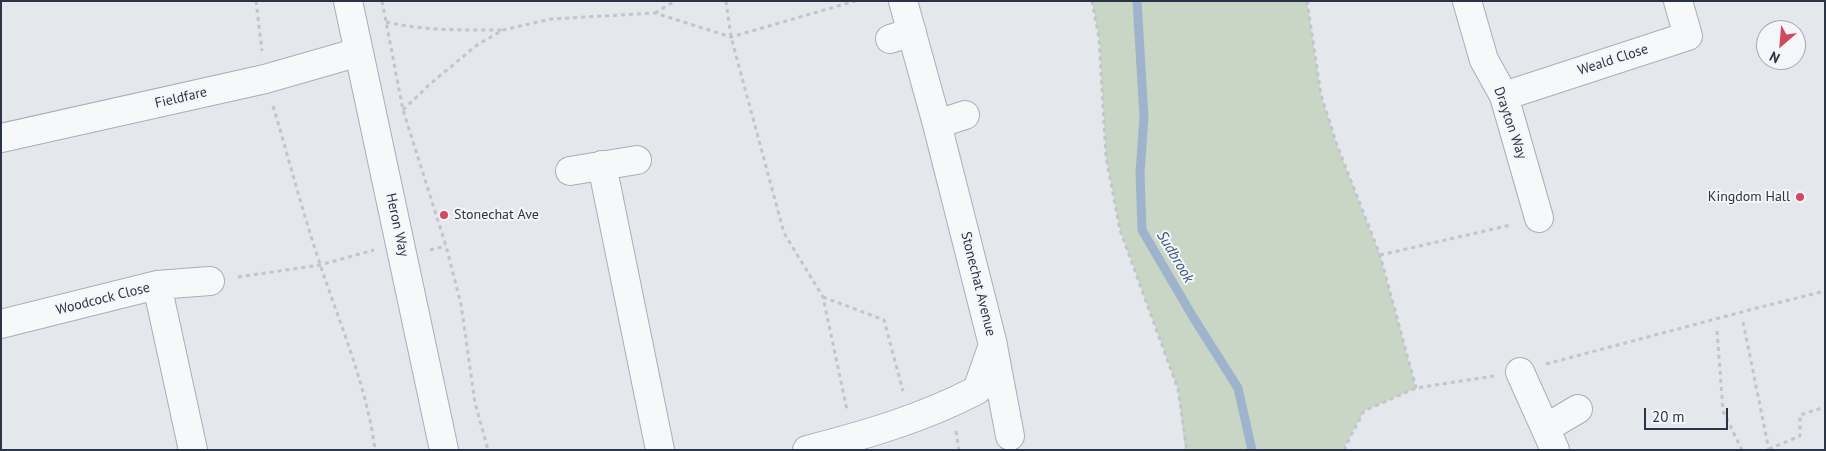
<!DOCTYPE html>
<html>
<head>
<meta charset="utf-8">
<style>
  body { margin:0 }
  #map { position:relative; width:1826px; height:451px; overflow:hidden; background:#e4e7ec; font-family:"PT Sans",sans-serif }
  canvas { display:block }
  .frame { position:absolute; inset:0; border:2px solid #2b3445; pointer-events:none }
  .north { position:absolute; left:1756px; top:20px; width:50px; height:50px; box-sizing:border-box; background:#f4f6f9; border:1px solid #a4a8b1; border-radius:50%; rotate:207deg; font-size:14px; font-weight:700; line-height:20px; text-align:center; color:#2b3445 }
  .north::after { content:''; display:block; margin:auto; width:18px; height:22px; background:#d1495b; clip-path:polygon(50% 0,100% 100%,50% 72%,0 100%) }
  .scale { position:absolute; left:1644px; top:408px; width:84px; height:22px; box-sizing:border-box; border:2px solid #2b3445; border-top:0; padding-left:6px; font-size:15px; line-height:18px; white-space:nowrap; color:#2b3445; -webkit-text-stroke:4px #f4f6f9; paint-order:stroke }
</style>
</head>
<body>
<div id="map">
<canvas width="1826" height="451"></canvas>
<div class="frame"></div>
<div class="north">N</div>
<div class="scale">20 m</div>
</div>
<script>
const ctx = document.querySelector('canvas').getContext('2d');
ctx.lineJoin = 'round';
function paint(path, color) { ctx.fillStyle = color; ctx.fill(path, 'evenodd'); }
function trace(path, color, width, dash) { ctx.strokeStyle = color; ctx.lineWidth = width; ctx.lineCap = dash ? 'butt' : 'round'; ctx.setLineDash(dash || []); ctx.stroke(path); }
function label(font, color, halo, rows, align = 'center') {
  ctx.font = font + ' "PT Sans",sans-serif'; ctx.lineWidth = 4; ctx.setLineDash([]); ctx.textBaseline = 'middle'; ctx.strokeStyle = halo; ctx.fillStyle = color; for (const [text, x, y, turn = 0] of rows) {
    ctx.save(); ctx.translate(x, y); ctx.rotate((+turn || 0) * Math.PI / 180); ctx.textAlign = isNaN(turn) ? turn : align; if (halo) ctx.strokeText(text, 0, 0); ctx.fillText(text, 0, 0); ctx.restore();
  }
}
paint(new Path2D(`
  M1092,1H1307L1321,95L1337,145L1380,255L1416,388L1364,411L1345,446L1346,450H1185L1178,389L1120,230L1106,157L1099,38Z`), '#c9d6c5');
trace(new Path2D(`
  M1137,1L1144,117L1140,173L1142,230L1193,317L1238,388L1252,450`), '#9fb4cc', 9);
const minor = new Path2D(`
  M348,1L444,450
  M1467,1L1484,60L1504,96L1539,218
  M890,39L912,32
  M1504,96L1688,36L1678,1
  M937,124L965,115
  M1,138L265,79L359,52
  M602,165L660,450
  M570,171L637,160
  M157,285L210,281
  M1,324L157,285L193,450
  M993,346L1010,436
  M1520,372L1555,450
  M1546,428L1578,409
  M807,450C865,435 924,418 977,390L993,345L937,124L903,1`);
trace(minor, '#a9aeb7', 30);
trace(new Path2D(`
  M256,1L262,51
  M382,1L403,110L446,246L461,304L475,403L488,450
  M726,1L731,37L784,233L823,297L847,410
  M1092,1L1099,38L1106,157L1120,230L1178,389L1187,450
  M1307,1L1321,95L1337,145L1380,255L1416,388
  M655,13L675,1
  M386,22C427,31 462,30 503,30
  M273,106C289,159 303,214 321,267C341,327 367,387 375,450
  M403,110L430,84L477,45L503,30L551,19L655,13L731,37L855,1
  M430,250L446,246
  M1380,255L1511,225
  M238,277L320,265L374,250
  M823,297L884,320L903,391
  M1743,322L1769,450
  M1717,331L1723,411L1742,450
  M1546,364L1753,309L1825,291
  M956,431L959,450
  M1769,449L1800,436V415L1825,407
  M1346,450L1345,447L1364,411L1416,388L1494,376`), '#c2c5cb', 3, [4, 4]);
trace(minor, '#f7f8fa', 28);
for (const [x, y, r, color] of [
  [1800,197,5,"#d1495b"],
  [444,215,5,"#d1495b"]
]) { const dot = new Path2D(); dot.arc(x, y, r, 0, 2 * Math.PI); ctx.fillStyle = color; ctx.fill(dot); trace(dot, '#f4f6f9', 2); }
label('14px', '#2b3445', '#f4f6f9', [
  ["Weald Close",1613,60,-18],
  ["Fieldfare",181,98,-13],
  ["Drayton Way",1510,123,71],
  ["Heron Way",397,225,78],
  ["Stonechat Avenue",978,284,76],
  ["Woodcock Close",103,299,-14]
]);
label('14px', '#2b3445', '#f4f6f9', [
  ["Kingdom Hall",1790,197],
  ["Stonechat Ave",454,215,"left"]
], 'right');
label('italic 15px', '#34527a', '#f4f6f9', [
  ["Sudbrook",1175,257,59]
]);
</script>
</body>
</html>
